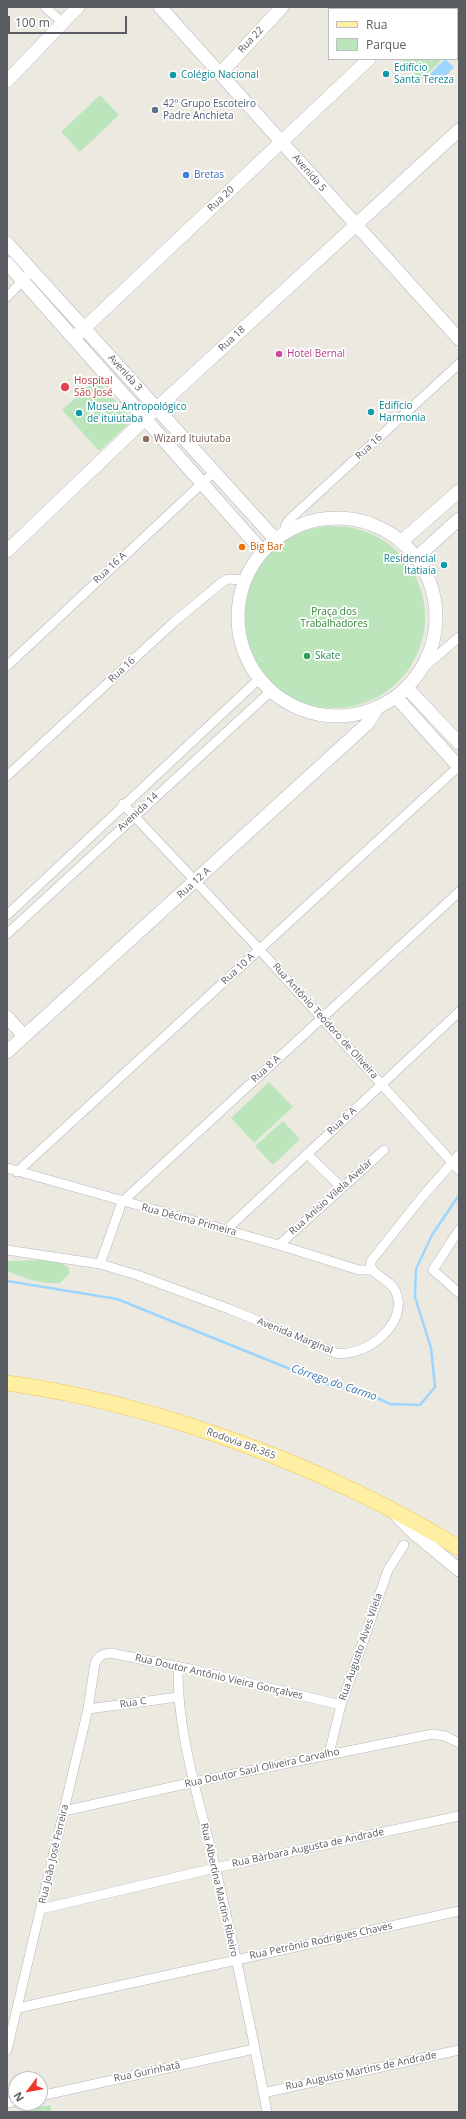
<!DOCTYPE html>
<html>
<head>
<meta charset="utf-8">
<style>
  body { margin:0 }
  #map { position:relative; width:466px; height:2119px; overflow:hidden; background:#eceae0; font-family:"Open Sans",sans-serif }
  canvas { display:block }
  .frame { position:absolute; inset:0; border:8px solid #595d62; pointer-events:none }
  .legend { position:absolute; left:328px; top:8px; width:130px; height:52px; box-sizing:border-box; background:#fff; border:1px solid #bdbec0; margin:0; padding:5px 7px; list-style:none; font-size:12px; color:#595d62 }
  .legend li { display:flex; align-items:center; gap:8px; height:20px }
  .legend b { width:20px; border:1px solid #bdbec0 }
  .north { position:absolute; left:8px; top:2071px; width:40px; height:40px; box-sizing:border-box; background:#fff; border:1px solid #bdbec0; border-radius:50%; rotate:238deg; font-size:11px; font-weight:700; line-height:16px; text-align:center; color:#595d62 }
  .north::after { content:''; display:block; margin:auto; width:14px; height:18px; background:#ea3729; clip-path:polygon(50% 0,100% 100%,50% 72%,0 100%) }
  .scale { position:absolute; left:8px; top:16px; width:119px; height:18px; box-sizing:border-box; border:2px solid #595d62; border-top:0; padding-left:5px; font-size:12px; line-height:14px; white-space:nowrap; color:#595d62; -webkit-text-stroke:3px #fff; paint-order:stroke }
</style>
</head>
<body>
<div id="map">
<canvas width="466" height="2119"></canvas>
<div class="frame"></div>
<ul class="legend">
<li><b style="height:5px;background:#ffefa3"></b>Rua</li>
<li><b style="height:11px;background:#bce5bc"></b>Parque</li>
</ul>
<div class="north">N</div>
<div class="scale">100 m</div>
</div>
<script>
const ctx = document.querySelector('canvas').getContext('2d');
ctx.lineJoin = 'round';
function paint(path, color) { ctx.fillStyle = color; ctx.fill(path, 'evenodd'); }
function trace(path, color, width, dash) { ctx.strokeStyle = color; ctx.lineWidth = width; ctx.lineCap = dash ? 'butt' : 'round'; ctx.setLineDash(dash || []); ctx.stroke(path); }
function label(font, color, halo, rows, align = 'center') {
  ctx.font = font + ' "Open Sans",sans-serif'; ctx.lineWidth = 3.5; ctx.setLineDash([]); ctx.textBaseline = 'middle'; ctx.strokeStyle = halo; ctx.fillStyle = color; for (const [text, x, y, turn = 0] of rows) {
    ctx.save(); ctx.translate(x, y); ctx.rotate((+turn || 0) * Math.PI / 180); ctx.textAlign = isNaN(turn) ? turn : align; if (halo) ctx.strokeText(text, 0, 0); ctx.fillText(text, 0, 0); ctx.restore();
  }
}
paint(new Path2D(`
  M401,59H443L421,80Z
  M100,95L119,115L80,152L61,132Z
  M96,379L133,420L99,451L62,410Z
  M243 617a91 91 0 1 1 182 0a91 91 0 1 1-182 0Z
  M269,1082L293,1107L254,1143L231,1118Z
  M283,1121L300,1139L273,1165L255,1146Z
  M45,1260C55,1261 61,1262 69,1268V1274L60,1283C40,1284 25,1279 7,1271V1261Z
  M50,2105L52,2112H13Z`), '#bce5bc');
paint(new Path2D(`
  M445,59L454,67L439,83L430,74Z`), '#9ed5ff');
trace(new Path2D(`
  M7,1281L117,1299L327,1384L362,1391L390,1404L420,1405L435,1387L431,1348L415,1297L416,1269L432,1235L459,1195`), '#9ed5ff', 2.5);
const street = new Path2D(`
  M45,7L63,23
  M7,297L27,276
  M285,533V526L290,519L459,364
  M7,666L214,472
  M423,668L459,637
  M7,776L174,622L221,583L228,579L244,580
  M123,804L259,949L459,1170
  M7,915L259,679
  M7,934L271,691
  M307,1154L341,1187
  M7,1168L279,1245L359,1270H372
  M17,1172L459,766
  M226,1230L459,1012
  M459,1230L433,1270L459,1293
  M279,1245L384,1150
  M7,1250L100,1264L137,1275L229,1309L336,1353C365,1358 409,1324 396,1292C390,1277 367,1275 371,1261L422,1197L459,1155
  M100,1264L122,1202L459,892
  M178,1668C177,1735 200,1802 215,1866C234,1947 252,2030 267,2112
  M88,1709L178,1697
  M329,1754L341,1705L388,1570L404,1545
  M64,1811L194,1782L433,1734L445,1736L459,1743
  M41,1909L215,1868L459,1816
  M18,2008L459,1911
  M7,2050L88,1709L95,1663C99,1655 103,1654 111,1653L190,1669L341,1705
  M263,2093L459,2050
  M40,2096L254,2049
  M7,2103L16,2101`);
const secondary = new Path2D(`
  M160,7L459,339
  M422,9L424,7
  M221,73L282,7
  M7,81L78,7
  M7,243L275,539
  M7,263L262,551
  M74,338L369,59
  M238 617a99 99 0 1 1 198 0a99 99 0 1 1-198 0Z
  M402,541L459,491
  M7,551L145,419L459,130
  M417,557L459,519
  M407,688L459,743
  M397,698L459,767
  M7,1017L24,1036
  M7,1052L368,723L376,710
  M397,1516L413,1532L459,1570`);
const primary = new Path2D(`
  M7,1383C159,1404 329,1468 459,1548`);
trace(street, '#b3b7bb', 10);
trace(secondary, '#b6bac0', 14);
trace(primary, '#f2c554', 16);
trace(street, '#fff', 9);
trace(secondary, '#fff', 13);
trace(primary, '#ffefa3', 15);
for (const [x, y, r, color] of [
  [386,74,4,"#0f9aa8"],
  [173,75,4,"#0f9aa8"],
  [155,110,4,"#5c6f8a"],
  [186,175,4,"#3f7fe0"],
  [279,354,4,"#d1479c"],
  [65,387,5,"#e0444e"],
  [371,412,4,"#0f9aa8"],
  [79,413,4,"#0f9aa8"],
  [146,439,4,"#8d6e63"],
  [242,547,4,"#e8710a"],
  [444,565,4,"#0f9aa8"],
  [307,656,4,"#2e9e5b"]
]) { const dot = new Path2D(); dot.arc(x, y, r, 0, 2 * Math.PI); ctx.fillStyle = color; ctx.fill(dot); trace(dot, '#fff', 1.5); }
label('10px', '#595d62', '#fff', [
  ["Rua 22",251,40,-47],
  ["Avenida 5",309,173,49],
  ["Rua 20",221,199,-43],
  ["Rua 18",232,339,-43],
  ["Avenida 3",125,373,48],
  ["Rua 16",369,447,-43],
  ["Rua 16 A",110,568,-43],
  ["Rua 16",122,670,-43],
  ["Avenida 14",138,812,-43],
  ["Rua 12 A",194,883,-42],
  ["Rua 10 A",238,969,-43],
  ["Rua Antônio Teodoro de Oliveira",325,1021,48],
  ["Rua 8 A",266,1069,-43],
  ["Rua 6 A",342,1121,-43],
  ["Rua Anísio Vilela Avelar",331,1197,-42],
  ["Rua Décima Primeira",189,1220,15],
  ["Avenida Marginal",295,1336,22],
  ["Rodovia BR-365",241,1444,20],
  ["Rua Augusto Alves Vilela",361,1647,-71],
  ["Rua Doutor Antônio Vieira Gonçalves",219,1677,13],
  ["Rua C",133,1703,-8],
  ["Rua Doutor Saul Oliveira Carvalho",262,1768,-12],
  ["Rua Bárbara Augusta de Andrade",308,1848,-12],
  ["Rua João José Ferreira",54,1854,-77],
  ["Rua Albertina Martins Ribeiro",219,1890,77],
  ["Rua Petrônio Rodrigues Chaves",321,1941,-12],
  ["Rua Augusto Martins de Andrade",361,2071,-12],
  ["Rua Gurinhatã",147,2072,-12]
]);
label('10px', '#0d838f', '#fff', [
  ["Edifício",394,68],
  ["Santa Tereza",394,80],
  ["Colégio Nacional",181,75],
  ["Edifício",379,406],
  ["Harmonia",379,418],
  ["Museu Antropológico",87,407],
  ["de ituiutaba",87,419],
  ["Residencial",436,559,"right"],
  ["Itatiaia",436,571,"right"]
], 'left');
label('10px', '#4e5e75', '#fff', [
  ["42º Grupo Escoteiro",163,104],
  ["Padre Anchieta",163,116]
], 'left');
label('10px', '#366cbe', '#fff', [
  ["Bretas",194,175]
], 'left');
label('10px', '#b23c85', '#fff', [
  ["Hotel Bernal",287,354]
], 'left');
label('10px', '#be3a42', '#fff', [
  ["Hospital",74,381],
  ["São José",74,393]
], 'left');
label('10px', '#785e54', '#fff', [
  ["Wizard Ituiutaba",154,439]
], 'left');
label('10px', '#c56008', '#fff', [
  ["Big Bar",250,547]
], 'left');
label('10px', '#348637', '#fff', [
  ["Praça dos",334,612],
  ["Trabalhadores",334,624]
]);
label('10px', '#27864d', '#fff', [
  ["Skate",315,656]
], 'left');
label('italic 11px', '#3b76b1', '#fff', [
  ["Córrego do Carmo",334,1383,19]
]);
</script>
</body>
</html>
